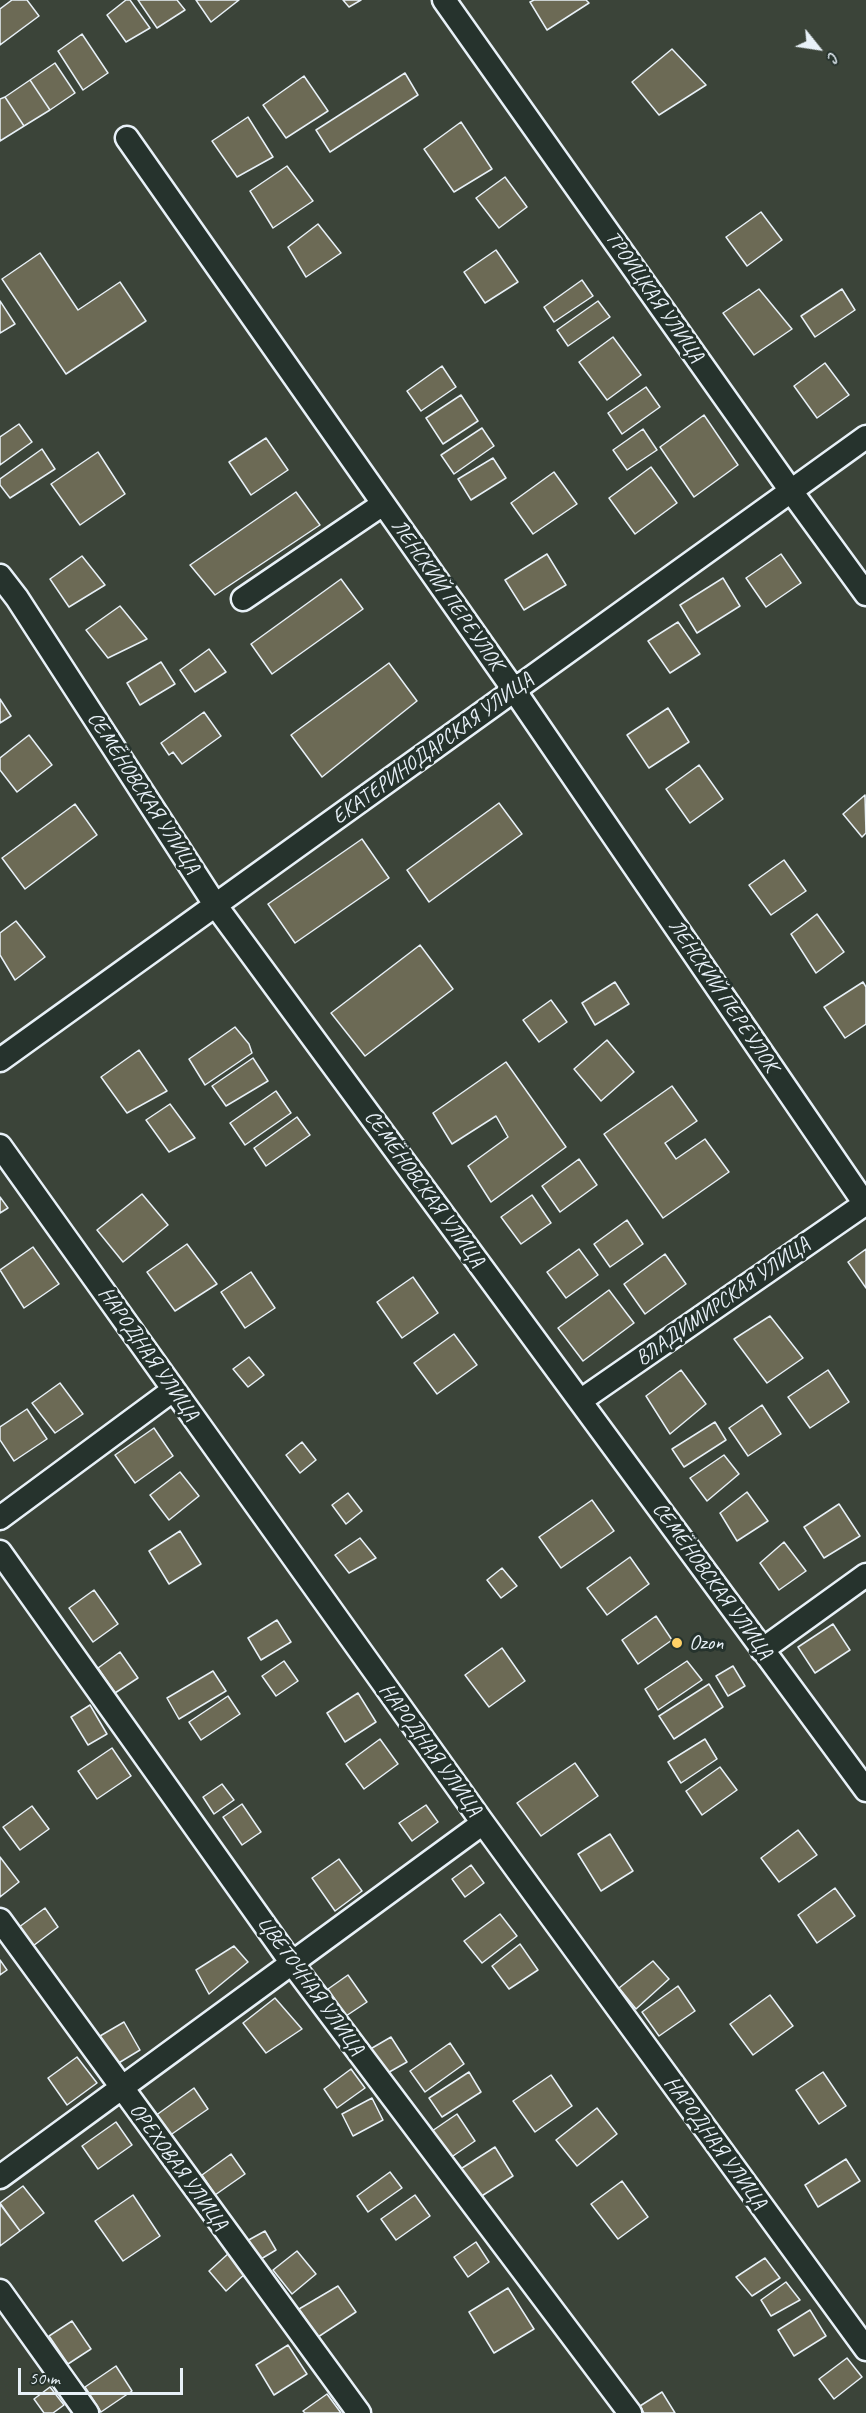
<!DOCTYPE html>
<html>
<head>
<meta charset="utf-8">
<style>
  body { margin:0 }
  #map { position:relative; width:866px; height:2413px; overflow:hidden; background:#3b4439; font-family:Caveat,sans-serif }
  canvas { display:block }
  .north { position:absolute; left:788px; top:18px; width:60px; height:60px; -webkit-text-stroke:4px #26332d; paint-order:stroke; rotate:120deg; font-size:16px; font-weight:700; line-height:24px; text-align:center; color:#e8f1f8 }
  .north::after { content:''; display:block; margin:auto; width:21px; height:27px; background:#e8f1f8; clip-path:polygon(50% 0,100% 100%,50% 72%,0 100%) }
  .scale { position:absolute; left:18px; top:2368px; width:165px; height:27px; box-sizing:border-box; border:3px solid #e8f1f8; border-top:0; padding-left:8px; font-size:18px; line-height:21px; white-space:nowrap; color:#e8f1f8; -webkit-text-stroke:4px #26332d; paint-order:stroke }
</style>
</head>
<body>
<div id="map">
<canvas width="866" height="2413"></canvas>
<div class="north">С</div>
<div class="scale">50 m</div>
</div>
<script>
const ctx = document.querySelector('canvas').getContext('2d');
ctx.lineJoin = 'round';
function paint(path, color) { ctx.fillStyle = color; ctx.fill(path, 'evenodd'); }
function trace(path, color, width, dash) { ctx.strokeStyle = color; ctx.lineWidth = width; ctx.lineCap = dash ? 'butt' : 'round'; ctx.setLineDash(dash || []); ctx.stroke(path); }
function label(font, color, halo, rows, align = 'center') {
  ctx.font = font + ' Caveat,sans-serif'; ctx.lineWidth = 6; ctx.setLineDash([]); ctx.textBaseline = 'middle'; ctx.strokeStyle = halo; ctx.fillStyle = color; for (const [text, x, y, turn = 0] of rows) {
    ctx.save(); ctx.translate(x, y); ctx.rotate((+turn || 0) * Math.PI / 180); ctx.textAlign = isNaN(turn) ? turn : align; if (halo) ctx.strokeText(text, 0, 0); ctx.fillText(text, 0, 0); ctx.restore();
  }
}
const building = new Path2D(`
  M12,0H27L39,16L0,45V9Z
  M126,0H130L150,28L126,42L107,15Z
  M138,0H177L185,10L157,28Z
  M196,0H239L211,22Z
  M343,0H361L349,7Z
  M534,0H586L589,3L547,30L530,2Z
  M82,34L108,73L83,90L58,51Z
  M672,49L706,85L659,115L632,82Z
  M55,63L75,93L50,110L30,80Z
  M405,73L418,95L330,152L316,130Z
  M304,76L328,111L286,138L263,105Z
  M30,80L50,110L24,126L5,97Z
  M5,97L24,126L0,141V99Z
  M248,117L273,157L237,177L212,141Z
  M461,122L492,169L454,192L424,149Z
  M287,166L313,201L273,228L250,191Z
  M505,177L527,207L499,228L476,198Z
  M761,212L782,240L747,266L726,237Z
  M318,224L341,253L306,277L288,247Z
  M496,250L518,282L485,303L464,272Z
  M40,253L78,310L120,282L146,321L66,374L2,279Z
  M582,280L593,296L554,322L544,307Z
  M759,289L792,329L754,355L723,313Z
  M842,289L855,310L815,337L801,316Z
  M0,301L15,324L0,333Z
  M598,301L610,317L568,346L557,330Z
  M613,337L641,375L607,400L579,362Z
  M825,363L849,395L817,418L794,386Z
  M442,366L456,387L421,411L407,391Z
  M646,387L660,407L622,434L608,413Z
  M461,395L478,421L443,444L426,418Z
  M704,415L738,465L694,497L660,447Z
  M19,424L32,442L0,465V437Z
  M482,428L494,446L454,474L441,455Z
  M643,429L657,450L627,470L613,450Z
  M266,438L288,470L251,495L229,462Z
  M42,449L55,469L10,498L0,485V479Z
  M98,452L125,494L80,525L51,484Z
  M493,458L506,478L471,500L458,479Z
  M651,467L677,503L635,534L609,498Z
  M554,472L577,504L533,534L511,503Z
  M296,492L320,525L215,595L190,565Z
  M547,554L566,585L524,610L505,580Z
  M781,554L801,583L766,607L746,578Z
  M82,556L105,585L69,607L50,579Z
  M723,578L740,606L697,633L680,605Z
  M341,579L363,609L272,674L251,644Z
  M120,606L147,639L108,658L86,630Z
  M678,622L700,654L670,673L648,641Z
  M209,649L226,672L195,692L180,670Z
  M161,662L175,684L140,705L127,683Z
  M389,663L417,701L322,777L291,735Z
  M0,699L11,716L0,723Z
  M668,708L689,742L649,768L627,735Z
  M204,712L221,736L182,764L173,752L169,755L161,743Z
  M29,735L52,765L17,792L0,770V758Z
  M699,765L723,799L690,823L666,789Z
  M865,795L866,833L862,837L843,814Z
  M499,803L522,834L429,902L407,870Z
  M75,804L97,835L25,889L2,858Z
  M362,839L389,878L295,943L268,904Z
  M784,860L806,891L771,915L749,885Z
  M817,914L844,952L816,973L791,934Z
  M16,921L45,957L15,980L0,955V933Z
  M420,945L453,989L365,1056L331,1013Z
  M615,982L629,1004L595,1025L582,1003Z
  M863,982L866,987V1024L845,1038L824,1007Z
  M551,1000L567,1022L539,1042L523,1020Z
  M235,1027L249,1044L252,1053L205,1085L189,1059Z
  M607,1040L634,1072L601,1101L574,1069Z
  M139,1050L167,1091L127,1113L101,1077Z
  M253,1058L268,1081L226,1106L212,1086Z
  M506,1062L566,1147L491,1202L468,1166L508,1137L496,1116L452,1144L433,1113Z
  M672,1086L697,1121L665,1143L676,1159L705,1139L729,1172L663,1218L604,1134Z
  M276,1091L291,1113L245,1145L230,1123Z
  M170,1104L195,1138L169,1152L146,1120Z
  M297,1117L310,1135L266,1166L254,1148Z
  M579,1159L597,1185L560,1212L542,1186Z
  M142,1194L168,1225L123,1262L97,1230Z
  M532,1195L551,1223L521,1244L501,1217Z
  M0,1197L8,1208L0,1213Z
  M627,1220L643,1244L610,1267L594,1244Z
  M187,1244L217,1284L175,1311L147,1272Z
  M33,1247L59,1284L24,1308L0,1270Z
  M579,1249L598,1275L566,1298L547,1272Z
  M866,1249V1288L848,1262Z
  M665,1254L686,1284L645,1314L624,1284Z
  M251,1272L275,1308L245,1328L221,1292Z
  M413,1277L438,1313L402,1338L377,1302Z
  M609,1290L634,1323L583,1361L558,1328Z
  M770,1316L803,1358L767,1383L734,1339Z
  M454,1334L477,1365L437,1394L414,1363Z
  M249,1357L264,1375L248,1387L233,1369Z
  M681,1370L706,1404L670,1434L646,1396Z
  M828,1370L849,1402L810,1428L788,1397Z
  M60,1383L83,1414L55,1433L32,1403Z
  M762,1405L781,1434L748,1456L729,1428Z
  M27,1409L47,1439L14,1461L0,1440V1427Z
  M715,1422L726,1440L684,1467L672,1449Z
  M154,1428L173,1456L135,1483L115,1455Z
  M302,1442L316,1460L300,1473L286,1455Z
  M724,1455L739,1474L707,1501L690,1478Z
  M180,1472L199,1496L169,1520L150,1495Z
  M747,1492L768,1521L737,1541L720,1513Z
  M348,1493L362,1511L346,1524L332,1505Z
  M592,1500L614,1531L561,1568L539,1537Z
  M839,1504L860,1536L824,1558L804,1527Z
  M180,1531L201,1564L169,1584L149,1551Z
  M360,1538L376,1558L349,1573L335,1555Z
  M784,1542L806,1571L779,1590L760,1563Z
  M630,1557L649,1584L607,1615L587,1588Z
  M502,1568L517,1586L501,1598L487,1580Z
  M94,1590L118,1624L93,1642L69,1608Z
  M656,1616L672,1640L638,1664L622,1640Z
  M277,1620L291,1642L261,1660L248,1638Z
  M833,1624L850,1650L815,1673L798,1647Z
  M502,1648L525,1681L489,1707L465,1675Z
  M120,1652L138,1678L115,1693L98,1668Z
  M284,1661L298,1681L276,1696L262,1676Z
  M687,1661L702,1680L658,1710L645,1689Z
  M733,1666L745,1686L728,1696L716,1676Z
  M213,1671L226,1691L179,1719L167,1698Z
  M709,1684L723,1707L674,1739L659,1716Z
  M358,1693L376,1722L345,1742L327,1713Z
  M228,1696L240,1714L201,1740L189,1722Z
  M90,1705L107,1734L88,1745L71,1717Z
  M380,1739L398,1764L364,1789L346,1764Z
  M705,1739L717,1759L681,1783L668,1762Z
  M112,1748L131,1776L97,1799L78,1771Z
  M575,1763L598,1796L541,1836L517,1803Z
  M720,1767L737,1790L702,1815L686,1791Z
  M222,1784L234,1800L214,1814L203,1797Z
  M242,1804L261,1832L242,1845L223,1817Z
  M426,1805L438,1822L412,1841L399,1823Z
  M32,1806L49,1829L20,1850L3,1827Z
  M798,1830L817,1855L779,1882L761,1858Z
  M610,1834L633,1871L601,1891L578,1854Z
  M0,1857L19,1882L0,1897Z
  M339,1859L362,1891L335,1911L312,1878Z
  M471,1865L484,1883L465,1897L452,1879Z
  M835,1888L855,1916L817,1943L798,1915Z
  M45,1908L58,1927L29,1949L15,1930Z
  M500,1914L517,1936L482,1963L464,1941Z
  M520,1944L538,1970L509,1989L492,1966Z
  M234,1946L248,1962L209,1994L196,1970Z
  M0,1960L7,1970L0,1975Z
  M653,1961L669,1979L636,2009L619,1988Z
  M348,1975L367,2002L346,2016L328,1989Z
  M678,1986L695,2011L659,2036L642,2012Z
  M770,1995L793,2026L753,2055L730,2024Z
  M275,1998L302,2029L266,2053L243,2023Z
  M124,2022L140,2050L117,2064L100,2036Z
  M391,2037L407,2062L384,2075L367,2051Z
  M450,2043L464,2064L425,2092L410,2071Z
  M77,2057L97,2083L67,2105L48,2078Z
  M351,2069L365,2088L337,2108L324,2089Z
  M469,2072L481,2092L442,2117L429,2098Z
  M823,2072L846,2106L819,2124L796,2090Z
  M551,2075L572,2106L535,2132L513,2101Z
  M194,2088L208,2109L169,2136L155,2116Z
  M372,2098L383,2120L353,2136L342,2114Z
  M597,2108L617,2134L577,2166L556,2140Z
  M457,2114L475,2141L450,2158L432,2131Z
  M116,2122L132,2145L98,2169L82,2146Z
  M495,2147L513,2176L477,2199L459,2170Z
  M231,2154L245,2174L215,2195L202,2175Z
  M846,2159L860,2181L818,2207L805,2185Z
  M390,2172L402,2188L368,2212L357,2196Z
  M622,2181L648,2217L618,2239L591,2204Z
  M23,2186L44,2213L20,2231L0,2203Z
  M133,2195L160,2236L123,2261L95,2221Z
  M415,2195L430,2216L396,2240L381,2219Z
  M0,2204L20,2231L0,2246Z
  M265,2231L276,2250L256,2262L245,2242Z
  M476,2242L489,2262L468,2277L454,2257Z
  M297,2251L316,2274L292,2294L273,2270Z
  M229,2253L246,2273L226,2291L209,2271Z
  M765,2258L780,2278L752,2296L736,2277Z
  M786,2282L800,2300L771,2316L761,2300Z
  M338,2286L356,2312L318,2337L299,2309Z
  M508,2288L534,2329L494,2353L469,2312Z
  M810,2310L826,2336L794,2356L778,2330Z
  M72,2321L91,2349L68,2364L49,2336Z
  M288,2345L307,2374L274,2395L256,2365Z
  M847,2358L862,2377L834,2399L819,2379Z
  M116,2366L132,2391L101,2412L85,2387Z
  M50,2387L64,2405L53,2413H44L34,2399Z
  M662,2392L675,2413H644L640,2406Z
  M327,2394L341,2413H305L303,2411Z`);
paint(building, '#6c6a55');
trace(building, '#e8f1f8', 1.5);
const minor = new Path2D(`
  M444,0L791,491L866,594
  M127,138L514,690L865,1204
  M0,576L17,598L216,906L866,1790
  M243,599L383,504
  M0,1060L866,437
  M0,1146L483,1823L866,2349
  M580,1401L866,1203
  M0,1518L173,1390
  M0,1552L291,1962L630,2413
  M762,1650L866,1575
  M0,1920L359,2413
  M0,2177L483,1823
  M0,2291L87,2413`);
trace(minor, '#e8f1f8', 27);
trace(minor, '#26332d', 22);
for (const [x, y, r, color] of [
  [677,1643,6,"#ffd166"]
]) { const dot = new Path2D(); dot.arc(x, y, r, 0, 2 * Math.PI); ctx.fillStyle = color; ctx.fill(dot); trace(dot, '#26332d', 2); }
label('21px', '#e8f1f8', '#26332d', [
  ["ТРОИЦКАЯ УЛИЦА",654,297,55],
  ["ЛЕНСКИЙ ПЕРЕУЛОК",447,595,55],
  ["ЕКАТЕРИНОДАРСКАЯ УЛИЦА",433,749,-36],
  ["СЕМЁНОВСКАЯ УЛИЦА",143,793,57],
  ["ЛЕНСКИЙ ПЕРЕУЛОК",723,996,56],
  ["СЕМЁНОВСКАЯ УЛИЦА",424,1189,54],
  ["ВЛАДИМИРСКАЯ УЛИЦА",723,1302,-35],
  ["НАРОДНАЯ УЛИЦА",148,1354,55],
  ["СЕМЁНОВСКАЯ УЛИЦА",712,1581,54],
  ["НАРОДНАЯ УЛИЦА",430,1750,54],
  ["ЦВЕТОЧНАЯ УЛИЦА",310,1986,54],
  ["НАРОДНАЯ УЛИЦА",715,2143,54],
  ["ОРЕХОВАЯ УЛИЦА",178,2167,54]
]);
label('21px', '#e8f1f8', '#26332d', [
  ["Ozon",689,1643]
], 'left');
</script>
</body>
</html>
